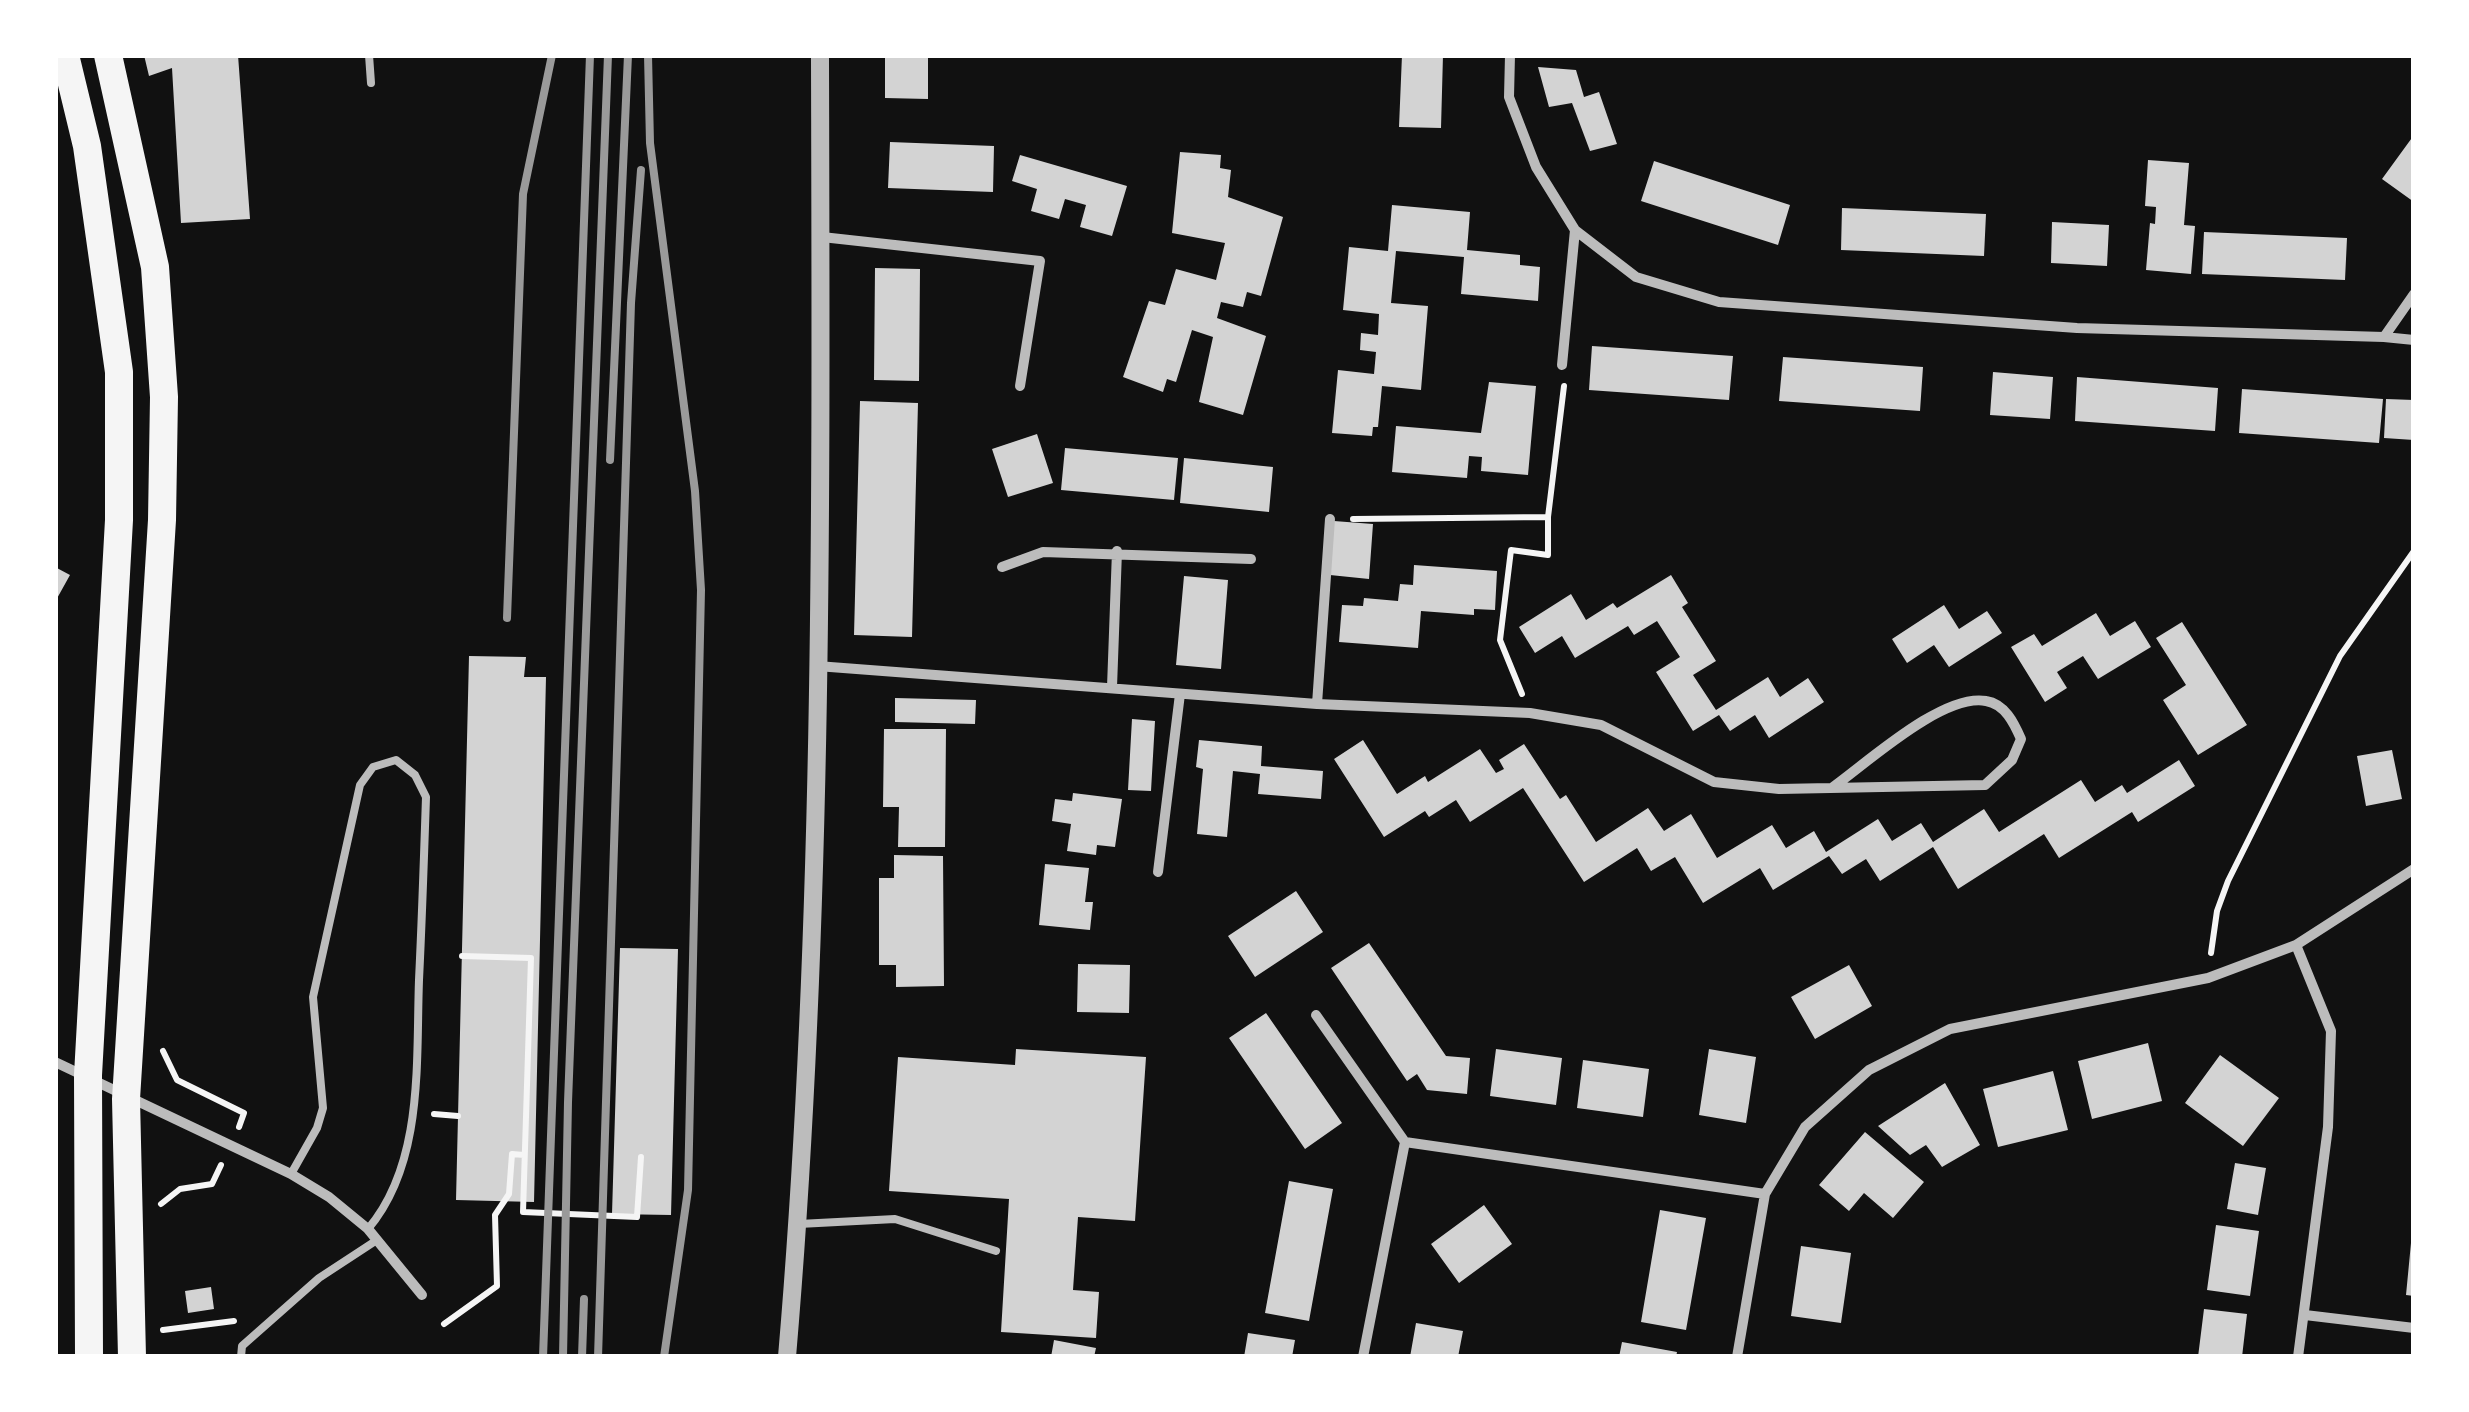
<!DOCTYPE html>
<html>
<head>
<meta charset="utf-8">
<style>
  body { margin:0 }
  #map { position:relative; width:2469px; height:1412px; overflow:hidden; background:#111; font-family:"Roboto Condensed",sans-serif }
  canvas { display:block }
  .frame { position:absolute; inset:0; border:58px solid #fff; pointer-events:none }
</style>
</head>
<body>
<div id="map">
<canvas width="2469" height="1412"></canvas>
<div class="frame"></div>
</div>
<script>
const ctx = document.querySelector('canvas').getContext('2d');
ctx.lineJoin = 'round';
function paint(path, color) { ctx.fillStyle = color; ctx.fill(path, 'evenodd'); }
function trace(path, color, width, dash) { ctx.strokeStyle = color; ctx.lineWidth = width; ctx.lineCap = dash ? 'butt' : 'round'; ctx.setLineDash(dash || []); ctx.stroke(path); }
paint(new Path2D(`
  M144,55H238L250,219L181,223L172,68L149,76Z
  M885,55H928V99L885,98Z
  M1402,55H1443L1441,128L1399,127Z
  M1538,67L1576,70L1584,97L1599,92L1617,144L1590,151L1572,103L1549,107Z
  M2414,135V202L2382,179Z
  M890,142L994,146L993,192L888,188Z
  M1180,152L1221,155L1220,168L1231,170L1228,197L1283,217L1261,296L1247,292L1243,307L1221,302L1217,318L1266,336L1243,415L1199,402L1213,337L1192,330L1176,382L1167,379L1163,392L1123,377L1149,301L1165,305L1176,269L1216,280L1225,243L1172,233Z
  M1020,155L1127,186L1112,236L1080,227L1086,205L1065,199L1059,219L1031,211L1037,189L1012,181Z
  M2148,160L2189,163L2184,225L2195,226L2191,274L2146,270L2150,223L2155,224L2156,207L2145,206Z
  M1654,161L1790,205L1778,245L1641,201Z
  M1392,205L1470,212L1467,250L1520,255V265L1540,267L1538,301L1461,294L1464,257L1396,251L1391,303L1428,306L1421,390L1382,386L1378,427H1373L1372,436L1332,433L1338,370L1374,374L1376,352L1360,350L1361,333L1378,335L1379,314L1343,310L1349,247L1388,251Z
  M1842,208L1986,214L1984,256L1841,250Z
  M2052,222L2109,225L2107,266L2051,263Z
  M2204,232L2347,238L2345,280L2202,274Z
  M875,268L920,269L919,381L874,380Z
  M1592,346L1733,356L1729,400L1589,390Z
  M1783,357L1923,367L1920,411L1779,401Z
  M1993,372L2053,377L2050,419L1990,415Z
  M2077,377L2218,388L2215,431L2075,421Z
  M1489,382L1536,386L1528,475L1481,471L1482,457L1469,456L1467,478L1392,472L1396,426L1481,433Z
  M2242,389L2383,399L2379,443L2239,433Z
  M2386,399L2414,400V440L2384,438Z
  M860,401L918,403L912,637L854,635Z
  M1037,434L1053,483L1008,497L992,449Z
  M1065,448L1178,458L1174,500L1061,490Z
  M1184,458L1273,467L1269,512L1180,503Z
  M1334,521L1373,524L1369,579L1330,575Z
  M1414,565L1497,571L1495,610L1474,609V615L1421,611L1418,648L1339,642L1342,605L1363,606L1364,598L1398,601L1400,584L1413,585Z
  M55,567L70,575L55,602Z
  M1671,575L1688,603L1682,607L1716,661L1693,675L1716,710L1768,677L1780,697L1808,678L1824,702L1769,738L1755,715L1730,731L1719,715L1693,731L1656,672L1680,657L1657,621L1634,635L1628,626L1575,658L1562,636L1535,653L1519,627L1571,594L1586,620L1613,603L1617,608Z
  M1184,576L1228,580L1221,669L1176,665Z
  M1944,605L1959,629L1987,611L2002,633L1949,667L1934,645L1907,663L1892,639Z
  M2096,613L2110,636L2135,621L2151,647L2098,679L2083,656L2057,672L2067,688L2045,702L2011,647L2034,634L2042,646Z
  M2182,622L2247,725L2198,755L2163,700L2186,685L2156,638Z
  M469,656L526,657L524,677H546L534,1202L456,1200Z
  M895,698L976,700L975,724L895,722Z
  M1132,719L1155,721L1151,791L1128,790Z
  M884,729H946L945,847H898L899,807H883Z
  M1199,740L1262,746L1261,766L1323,771L1321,799L1258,794L1260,774L1233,771L1227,837L1197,834L1203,769L1196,767Z
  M1363,740L1397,794L1425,776L1428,782L1480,749L1496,773L1504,769L1499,760L1524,744L1560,799L1566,795L1596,842L1648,808L1664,831L1691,814L1717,858L1772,825L1786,848L1814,831L1826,852L1878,819L1892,841L1921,823L1933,842L1984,809L1999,832L2081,780L2095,802L2122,785L2127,793L2179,760L2195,786L2138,822L2132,812L2059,858L2044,834L1958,889L1933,847L1880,881L1866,859L1842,874L1829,856L1773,890L1760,868L1703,903L1675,857L1651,871L1637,848L1584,882L1523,788L1470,822L1456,800L1429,817L1425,811L1384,837L1334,759Z
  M2392,750L2402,799L2366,806L2357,756Z
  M1073,793L1122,799L1115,847L1097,845L1096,855L1067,851L1071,824L1052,821L1055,799L1072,801Z
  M894,855L943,856L944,986L896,987V965H879V878H894Z
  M1045,864L1089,868L1085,902H1093L1090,930L1039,925Z
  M1296,891L1323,932L1255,977L1228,936Z
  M1369,943L1446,1056L1470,1058L1467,1094L1427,1090L1417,1074L1407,1081L1331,968Z
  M620,948L678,949L671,1215L612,1214Z
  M1078,964L1130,965L1129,1013L1077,1012Z
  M1849,965L1872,1006L1815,1039L1791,997Z
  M1266,1013L1342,1123L1305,1149L1229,1038Z
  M2148,1043L2162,1101L2092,1119L2078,1061Z
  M1016,1049L1146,1057L1135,1221L1078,1217L1073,1290L1099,1292L1096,1338L1001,1332L1009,1199L889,1191L898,1057L1015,1065Z
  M1496,1049L1562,1058L1556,1105L1490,1096Z
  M1709,1049L1756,1057L1746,1123L1699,1115Z
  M2220,1055L2279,1098L2243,1146L2185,1103Z
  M1583,1060L1649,1069L1643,1117L1577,1108Z
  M2053,1071L2068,1130L1998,1147L1983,1089Z
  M1945,1083L1980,1145L1942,1167L1926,1145L1910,1155L1878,1126Z
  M1865,1132L1924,1182L1893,1218L1864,1193L1849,1211L1819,1185Z
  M2235,1163L2266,1168L2258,1215L2227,1209Z
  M1289,1181L1333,1189L1309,1321L1265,1313Z
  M1484,1205L1512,1244L1459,1283L1431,1244Z
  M1660,1210L1706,1218L1686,1330L1641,1322Z
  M2216,1225L2259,1231L2250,1296L2207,1290Z
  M2411,1243H2414V1296L2406,1295Z
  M1801,1246L1851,1253L1841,1323L1791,1316Z
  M211,1287L214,1309L188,1313L185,1291Z
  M2204,1309L2247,1314L2242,1357H2198Z
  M1416,1323L1463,1331L1458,1357H1410Z
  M1248,1333L1295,1340L1292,1357H1244Z
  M1054,1340L1096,1348L1094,1357H1051Z
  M1622,1342L1677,1352L1676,1357H1619Z`), '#d3d3d3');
trace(new Path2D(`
  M1353,519L1548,517L1564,386
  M1522,694L1500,640L1511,550L1548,555V517
  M2211,953L2217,911L2228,881L2340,656L2414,551
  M462,956L531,958L523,1212L637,1217L641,1157
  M163,1051L177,1080L244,1113L239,1127
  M434,1114L458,1116
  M161,1204L180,1189L212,1184L221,1165
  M444,1324L497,1286L495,1215L509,1194L512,1154L524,1155
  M163,1330L234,1321`), '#f5f5f5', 6);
trace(new Path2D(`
  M369,55L371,83
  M291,1174L317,1128L323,1108L313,997L360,785L373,767L396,760L415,775L426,797C424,858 422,919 419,980C416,1062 424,1163 368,1229
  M799,1224L895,1219L996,1251
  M241,1357L242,1346L319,1278L377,1240`), '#bcbcbc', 8);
trace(new Path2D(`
  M1510,55L1509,97L1536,167L1575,230L1636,277L1719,302L2077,328L2384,337L2414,294
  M822,237L1040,261L1020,386
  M2384,337L2414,340
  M1562,365L1575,230
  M1002,567L1043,552L1251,559
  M817,666L1317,704L1530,713L1601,725L1714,782L1779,789L1985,785L2012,760L2021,739C2014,723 2005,704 1986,701C1943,693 1868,762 1833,787
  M1112,687L1117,551
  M1317,704L1330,519
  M1158,872L1180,694
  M2296,945L2331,1031L2328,1127L2298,1357
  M1316,1015L1405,1142L1765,1194
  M55,1062L291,1174L329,1197L368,1229L422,1295
  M2305,1315L2414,1328
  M1363,1357L1405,1142
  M1737,1357L1765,1194L1805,1127L1869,1070L1950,1029L2208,978L2296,945L2414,869`), '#bcbcbc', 10);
trace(new Path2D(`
  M787,1357C824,924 821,489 820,55`), '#bcbcbc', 18);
trace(new Path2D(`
  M65,55L87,146L119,372V520L88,1075L89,1357
  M108,55L155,267L164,397L162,520L126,1099L132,1357`), '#f5f5f5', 28);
trace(new Path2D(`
  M648,55L650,143L695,491L701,590L688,1190L664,1357
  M610,460L628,55
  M507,618L523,194L552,55
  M543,1357L590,55
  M563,1357L568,1102L608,55
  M582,1357L584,1299
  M598,1357L631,303L641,170`), '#9a9a9a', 8);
</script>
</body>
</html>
